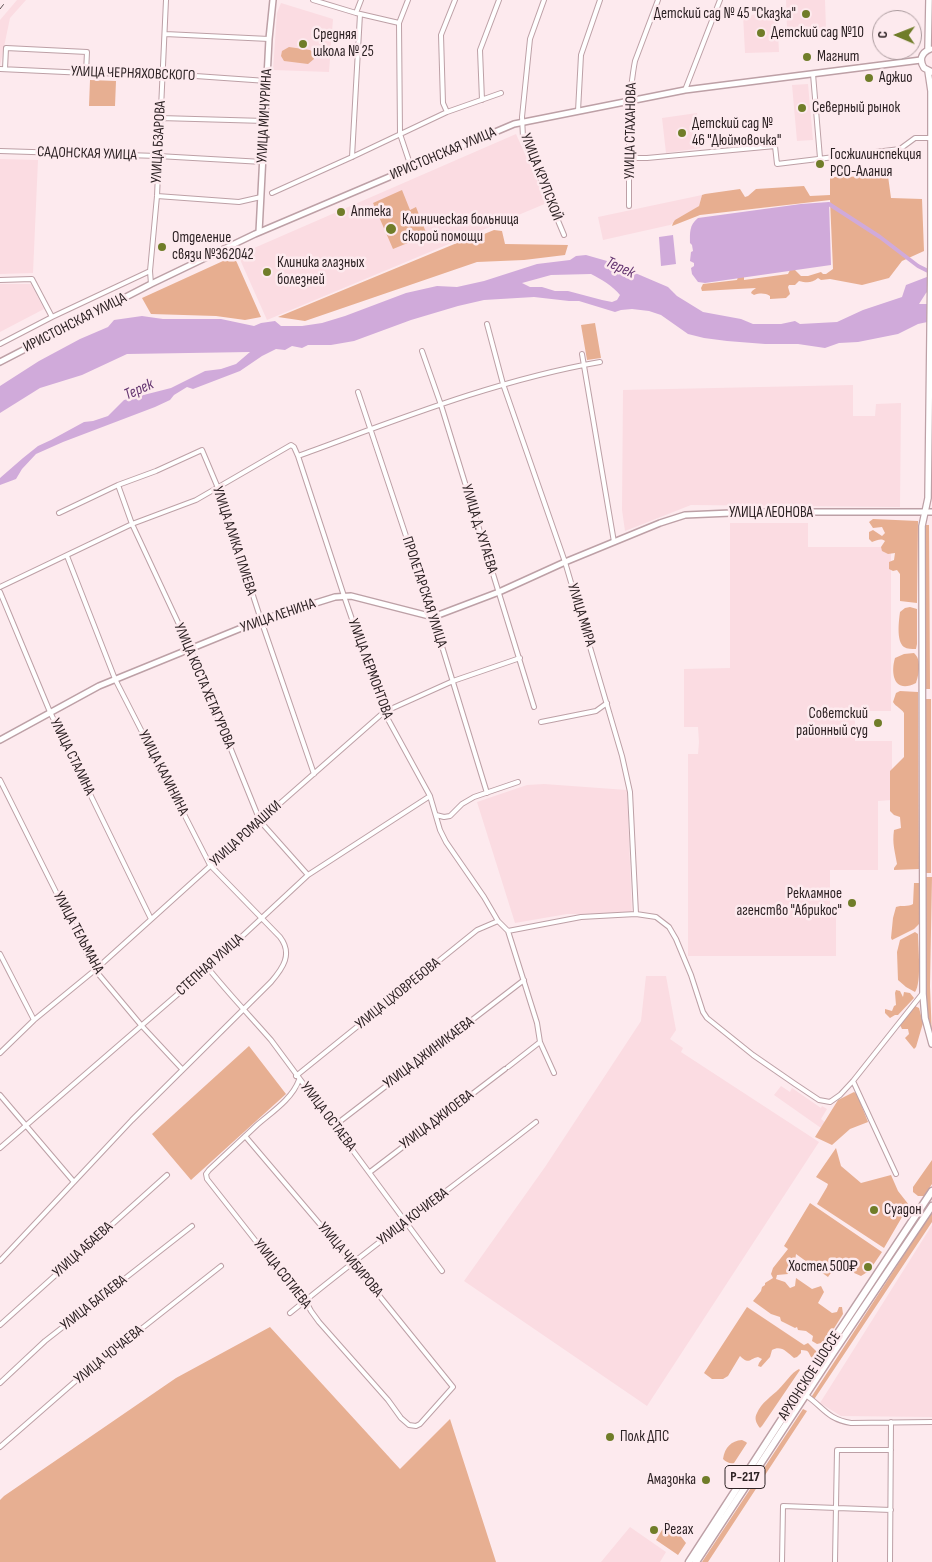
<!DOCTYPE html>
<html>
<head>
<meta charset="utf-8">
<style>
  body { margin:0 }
  #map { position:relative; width:932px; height:1562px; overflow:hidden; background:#fdeaee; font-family:"Sofia Sans Condensed",sans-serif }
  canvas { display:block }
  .north { position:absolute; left:872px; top:10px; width:50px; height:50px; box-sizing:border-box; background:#fdeaee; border:1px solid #aa9a9d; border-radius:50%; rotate:271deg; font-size:14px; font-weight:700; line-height:20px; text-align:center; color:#2d2224 }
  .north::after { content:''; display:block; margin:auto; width:18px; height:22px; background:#707d29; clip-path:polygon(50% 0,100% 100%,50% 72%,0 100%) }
</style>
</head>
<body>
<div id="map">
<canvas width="932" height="1562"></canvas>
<div class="north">С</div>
</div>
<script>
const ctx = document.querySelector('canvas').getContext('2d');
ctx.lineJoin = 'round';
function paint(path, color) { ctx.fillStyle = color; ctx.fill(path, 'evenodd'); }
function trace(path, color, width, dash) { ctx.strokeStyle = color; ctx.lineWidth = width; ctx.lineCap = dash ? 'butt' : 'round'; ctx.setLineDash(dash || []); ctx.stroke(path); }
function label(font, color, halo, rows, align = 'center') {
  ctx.font = font + ' "Sofia Sans Condensed",sans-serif'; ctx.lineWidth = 5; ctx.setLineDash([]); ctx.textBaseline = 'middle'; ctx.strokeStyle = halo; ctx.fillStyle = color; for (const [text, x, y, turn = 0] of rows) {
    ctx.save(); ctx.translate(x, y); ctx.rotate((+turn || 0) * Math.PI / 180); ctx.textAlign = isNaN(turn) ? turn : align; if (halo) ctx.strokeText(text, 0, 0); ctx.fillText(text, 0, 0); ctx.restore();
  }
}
paint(new Path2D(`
  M17,0H26L10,18L0,66V20Z
  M786,0H825L826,29L787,30Z
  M281,3L333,19L329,72L273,70L277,13Z
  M777,14L779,52L745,53L743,15Z
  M808,84L813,140L797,141L792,85Z
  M697,113L701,148L666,153L662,118Z
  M516,134L547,203L267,320L238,255Z
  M0,159L38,160L33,273L0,274Z
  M702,195L699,206L670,225L603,240L598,217Z
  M0,284H31L44,309L0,332Z
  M853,385V416H875L876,404L901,403L900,507L691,505L625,531L622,510L623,390Z
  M730,523H808V547H891V711H861V718H855V741H892V800L878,801V870H830V912L836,913V956H688V754H698L699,742L698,727H684V669L730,668Z
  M544,784L627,790L632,914H567L515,923L477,802L527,785Z
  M646,976H666L676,1030L670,1039L683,1048L681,1052L819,1142L647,1406L464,1281L545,1167L641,1021Z
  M781,1086L790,1092L792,1088L821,1108L822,1106L827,1109L821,1119L825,1122L821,1128L774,1095Z
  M932,1225V1417L841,1416L820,1403Z
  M630,1527L666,1552L660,1562H601Z`), '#fbdce2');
paint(new Path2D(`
  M289,47L310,50L314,53V59L308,64L284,61L281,56L282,51Z
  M90,80L116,81L115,106H89Z
  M595,323L601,358L587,360L581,325Z
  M924,525H929L930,689H925Z
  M924,699H931V873H924Z
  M925,877H932L930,986L932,1038L924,998Z
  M249,1046L286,1094L191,1180L152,1134Z
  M854,1092L857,1094L868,1122L850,1129L832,1145L815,1137L838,1100Z
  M932,1212V1222L813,1401L810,1399Z
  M270,1327L400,1469L450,1419L496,1562H0V1500L4,1496L176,1378Z
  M799,1369L800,1370L762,1426L760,1428C756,1423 754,1418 757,1413C761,1403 772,1396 779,1389C786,1382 791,1373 799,1369Z
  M803,1409L807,1411L708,1562H702Z
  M742,1440L746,1442L747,1443L734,1463C730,1464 726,1462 723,1459C725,1447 731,1441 742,1440Z
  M668,1520L686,1543L678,1555L656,1540Z`), '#e7af92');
paint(new Path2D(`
  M888,176L891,198L922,199L924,251L902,261L889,278L862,285L830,279L821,280L818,278C812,283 807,283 799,281L795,285H789L788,287L790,294L786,298L770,299V296C765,293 760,293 754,295L751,293L752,291L756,288L702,291L701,288L703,284L737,280L738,277H744V280L788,274L790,270H795L801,276H808L821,272L823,274H826L833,269L830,200L700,215L672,226L673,223L675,220L699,206L702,195L705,194L740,189L745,197L748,196L756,189L804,186L810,196L830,195V177Z
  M402,190L410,210L416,207L427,235L393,249L373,203Z
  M494,230L502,231L505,244L568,245L565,255L524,260L477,262L305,321L278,317L469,238L472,239Z
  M234,256L261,317L245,320L216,316L151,314L142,298Z
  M873,519L918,521L917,603L900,601V574L897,570L893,571L889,569V562L894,560L895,553L888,554L882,551L881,547L885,541C881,538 878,540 872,542L869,539V532L873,530L882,536L885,533L882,527L873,528L869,522Z
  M910,607L917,609V644L916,649C912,649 907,649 904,647C896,641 899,620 900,612L905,608Z
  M914,653C922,660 919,674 916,683C895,694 890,675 895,658L904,654Z
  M900,691L918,692L919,869L894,870V868L897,864C895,851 892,844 894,830L901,828L900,817L894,815L890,811V771L904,757V713C901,708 896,707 893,702L896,693Z
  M914,883H919V924L914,929L892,940L891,938L893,918L896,907C901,905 908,907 913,904Z
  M915,932L918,934C918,946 922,983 915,992L906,987L898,980L897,952L900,940Z
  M896,990L900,991L903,997L904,992L910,993L914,998L898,1015H895L890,1018L885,1013V1009L892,1011L894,1006L896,1005L895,993Z
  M915,1006L919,1008L923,1023L916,1047L914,1049L905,1038L909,1034L908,1029H902L900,1025L902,1019Z
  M836,1148L841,1166L861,1183L891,1175L898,1191L909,1205L884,1248L817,1204L827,1187L828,1184L816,1177Z
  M932,1160V1184L924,1196H918L913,1192V1187Z
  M810,1203L882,1252L869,1271L861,1276L845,1269L835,1267L828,1277L796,1254L794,1268L789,1267L788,1274L777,1275L776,1279L785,1282L790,1288L795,1286L796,1278L812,1289L821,1286L824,1292L818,1303L832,1313L837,1312L839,1307H842L843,1314L828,1338L821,1343L817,1344L812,1341L813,1336L806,1331L798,1330L797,1327L795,1328L781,1321L780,1317L771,1314L753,1301L761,1291L762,1287L765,1285V1283L773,1278L771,1274L773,1268L788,1249L784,1246Z
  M747,1307L804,1345L808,1343L818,1353L813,1358L811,1357C807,1350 809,1351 801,1350V1353L797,1357L794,1358C787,1352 781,1345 772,1350L770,1357L761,1367L758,1366L759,1363L762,1359L758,1357C749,1359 749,1365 740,1356L728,1376L723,1379H712L704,1373Z`), '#e7ae90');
paint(new Path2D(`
  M829,202L831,265L705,283L698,282L692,274L691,268L694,266V263L690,261L691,252L693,251L692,245L690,243C690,233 689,225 698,218L801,204Z
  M673,235L676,264L661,266L659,237Z
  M586,255L607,261L668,287L677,296L703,312L741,319L753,324H781L795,321L800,324L837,322L863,310L902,297L906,285L932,275V289L926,293L919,304H932V321L918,324L898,334L858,342L839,343L825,348L798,344H765L727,341L704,338L688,334L661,315L649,311L632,309L621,310L615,312L579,301H569L534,297L484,300L458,306L411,320L354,341L331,345H308L302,348L292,346L285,350L276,349L262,356L240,371L193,389L187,387L174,395L170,400L155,407L63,442L36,454L22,469L16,479L0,485V478L23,458L38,446L51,440L84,422L93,421L108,416L124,400L171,388L205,371L221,369L236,364L250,352L127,354L82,375L40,388L0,413V386L39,361L80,339L108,327L114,320L142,316L163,319H221L254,326L261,323L275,321L281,326H302L322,323L345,316L406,293L437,286L457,287L484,281L537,264L570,260L576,256ZM591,274C601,279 613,286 620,295L617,300L612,302L602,300L568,291H555L542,287H530L522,283L551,275Z`), '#d0aada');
trace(new Path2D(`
  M829,204L880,237L918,266L932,273`), '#d0aada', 4);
const street = new Path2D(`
  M313,0L356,13L399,23
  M408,0L399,23L400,134L411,167
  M544,0L530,39L522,117L523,137L564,235
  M356,13L361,0
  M165,34L269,39
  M0,69L86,73L167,74L267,81
  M5,69L6,48L87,52L86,73
  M813,74L820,158
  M685,90L720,0
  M482,100L480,50L499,0
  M578,111L581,55L600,0
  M447,112L443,103L441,35L455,0
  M160,118L265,121
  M0,151L158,156L263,162
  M352,157L360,14
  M630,158H647L775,146L777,164L900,149L915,138H931
  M272,193L352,157L447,112L501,93
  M157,196L239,202L261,197
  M629,206V105C631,91 632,76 635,61L658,0
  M0,280L32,279L52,317
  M151,284L150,271L157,196L166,0
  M487,324L503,384L565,562L622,756L630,792L636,914
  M0,344L52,317L150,271
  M422,351L441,405L534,707
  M582,354L614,542
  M358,392L433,617L487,793
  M298,456L344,596L384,712L430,796L440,830L446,842L484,897L498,921
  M118,485L132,524L190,648L260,821L308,875
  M59,513L118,485L156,471L202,450L218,488L261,620L314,774
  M0,587L132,524L196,500L291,445L294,447L298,456C397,420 496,380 600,362
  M0,592L50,712L151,919
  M541,722L596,711L607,703
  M0,780L95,970L141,1025L182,1069
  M436,815L444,817L450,816L462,804L474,797L518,782
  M508,931L581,917L636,914L656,917L669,927L676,939L691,975L703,1012L707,1018L753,1055L795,1084L819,1100L830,1102L840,1095L853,1081L922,994
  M0,954L34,1020
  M208,968C228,993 250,1016 271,1040L442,1271
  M0,1053L34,1020L95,970L260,821L384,712L453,681L520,658
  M508,1067L540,1042
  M296,1076L477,930L498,921L508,931L537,1023L540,1042L554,1073
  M853,1081L896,1174
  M0,1095L74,1182
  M334,1126L524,980
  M245,1136L352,1262L453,1387L420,1424L416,1426L409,1425L401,1418L388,1400L319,1322L311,1311L305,1300L293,1289L281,1271L262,1249L207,1179L206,1174L209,1170C225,1155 241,1140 257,1125C272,1112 292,1099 299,1080
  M0,1148L208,968L308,875L430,796
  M370,1172L505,1069
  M0,1261L132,1120L271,982C283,968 293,954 280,937L210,865L115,679L67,556
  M290,1313C370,1247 454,1186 536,1122
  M0,1325L167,1175
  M0,1383L45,1341L192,1226
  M804,1394C823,1406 826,1419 851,1423L932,1422
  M0,1447L79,1378L221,1266
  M782,1562L783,1506L891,1510
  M835,1562L837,1450H891
  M890,1562L891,1422`);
const secondary = new Path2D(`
  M259,232L269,39L273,0
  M0,362L151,284L255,234L514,124L685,90L921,60
  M0,740L99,686L261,620L335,597L351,596L433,617L499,592L565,562L660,523L685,515L754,512H932`);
const primary = new Path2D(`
  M930,49C921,53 919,60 924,68L932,72
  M928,50L929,0
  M928,71L931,91V253L928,498L922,526V537L923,994L925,1018L932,1044`);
const highway = new Path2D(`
  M689,1562L826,1351L932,1191
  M696,1562L833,1353L932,1206`);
trace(street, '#bda0a6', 6);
trace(secondary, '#bda0a6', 8);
trace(primary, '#bda0a6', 8);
trace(highway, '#bda0a6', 9);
trace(street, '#fff', 4);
trace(secondary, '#fff', 5);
trace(primary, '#fff', 5.5);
trace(highway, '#fff', 6);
trace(new Path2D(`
  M0,9L7,0`), '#5d5153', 1, [6, 6]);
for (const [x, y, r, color] of [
  [806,14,5,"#707d29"],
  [761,33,5,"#707d29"],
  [303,44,5,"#707d29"],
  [807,57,5,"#707d29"],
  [869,78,5,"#707d29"],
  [802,108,5,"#707d29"],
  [682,133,5,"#707d29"],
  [820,164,5,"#707d29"],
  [341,212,5,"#707d29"],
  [391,229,6,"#707d29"],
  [162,247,5,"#707d29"],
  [267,272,5,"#707d29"],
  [878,723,5,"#707d29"],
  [852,903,5,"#707d29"],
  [874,1210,5,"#707d29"],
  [868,1267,5,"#707d29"],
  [610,1437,5,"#707d29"],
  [706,1480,5,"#707d29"],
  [654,1530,5,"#707d29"]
]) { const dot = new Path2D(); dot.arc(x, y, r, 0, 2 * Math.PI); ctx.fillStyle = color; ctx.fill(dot); trace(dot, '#fdeaee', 2); }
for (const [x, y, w] of [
  [745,1477,40]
]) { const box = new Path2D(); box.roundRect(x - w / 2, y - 11.5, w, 23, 4); ctx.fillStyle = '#fdeaee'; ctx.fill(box); trace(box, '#2d2224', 1); }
label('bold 14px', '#2d2224', null, [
  ["Р-217",745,1477]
]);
label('15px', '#2d2224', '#fdeaee', [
  ["Детский сад № 45 \"Сказка\"",796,14,"right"],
  ["Детский сад №10",771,33],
  ["Средняя",313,35],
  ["школа № 25",313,52],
  ["Магнит",817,57],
  ["Аджио",879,78],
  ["Северный рынок",812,108],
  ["Детский сад №",692,124],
  ["46 \"Дюймовочка\"",692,141],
  ["Госжилинспекция",830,155],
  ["РСО-Алания",830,172],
  ["Аптека",351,212],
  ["Клиническая больница",402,220],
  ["скорой помощи",402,237],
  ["Отделение",172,238],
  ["связи №362042",172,255],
  ["Клиника глазных",277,263],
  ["болезней",277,280],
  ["Советский",868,714,"right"],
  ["районный суд",868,731,"right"],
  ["Рекламное",842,894,"right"],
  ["агенство \"Абрикос\"",842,911,"right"],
  ["Суадон",884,1210],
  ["Хостел 500₽",858,1267,"right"],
  ["Полк ДПС",620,1437],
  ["Амазонка",696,1480,"right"],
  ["Регах",664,1530]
], 'left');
label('15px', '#2d2224', '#fdeaee', [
  ["УЛИЦА ЧЕРНЯХОВСКОГО",133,74,2],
  ["УЛИЦА МИЧУРИНА",265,116,-87],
  ["УЛИЦА СТАХАНОВА",631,131,-89],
  ["УЛИЦА БЗАРОВА",159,142,-87],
  ["САДОНСКАЯ УЛИЦА",87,154,2],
  ["ИРИСТОНСКАЯ УЛИЦА",443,154,-23],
  ["УЛИЦА КРУПСКОЙ",541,177,69],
  ["ИРИСТОНСКАЯ УЛИЦА",75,323,-27],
  ["УЛИЦА ЛЕОНОВА",771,513],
  ["УЛИЦА Д. ХУГАЕВА",479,529,73],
  ["УЛИЦА АЛИКА ПЛИЕВА",234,541,72],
  ["ПРОЛЕТАРСКАЯ УЛИЦА",424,592,72],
  ["УЛИЦА МИРА",581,615,73],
  ["УЛИЦА ЛЕНИНА",278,616,-19],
  ["УЛИЦА ЛЕРМОНТОВА",370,669,70],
  ["УЛИЦА КОСТА ХЕТАГУРОВА",204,686,67],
  ["УЛИЦА СТАЛИНА",72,757,64],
  ["УЛИЦА КАЛИНИНА",163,773,63],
  ["УЛИЦА РОМАШКИ",246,834,-42],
  ["УЛИЦА ТЕЛЬМАНА",78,933,62],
  ["СТЕПНАЯ УЛИЦА",210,965,-42],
  ["УЛИЦА ЦХОВРЕБОВА",398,994,-39],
  ["УЛИЦА ДЖИНИКАЕВА",429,1053,-37],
  ["УЛИЦА ОСТАЕВА",328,1117,53],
  ["УЛИЦА ДЖИОЕВА",437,1120,-37],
  ["УЛИЦА КОЧИЕВА",413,1217,-37],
  ["УЛИЦА АБАЕВА",83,1250,-42],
  ["УЛИЦА ЧИБИРОВА",350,1260,50],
  ["УЛИЦА СОТИЕВА",282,1274,52],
  ["УЛИЦА БАГАЕВА",94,1303,-38],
  ["УЛИЦА ЧОЧАЕВА",109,1355,-39],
  ["АРХОНСКОЕ ШОССЕ",810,1376,-57]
]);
label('italic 16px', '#653671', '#fdeaee', [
  ["Терек",620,268,25],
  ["Терек",139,390,-24]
]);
</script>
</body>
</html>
